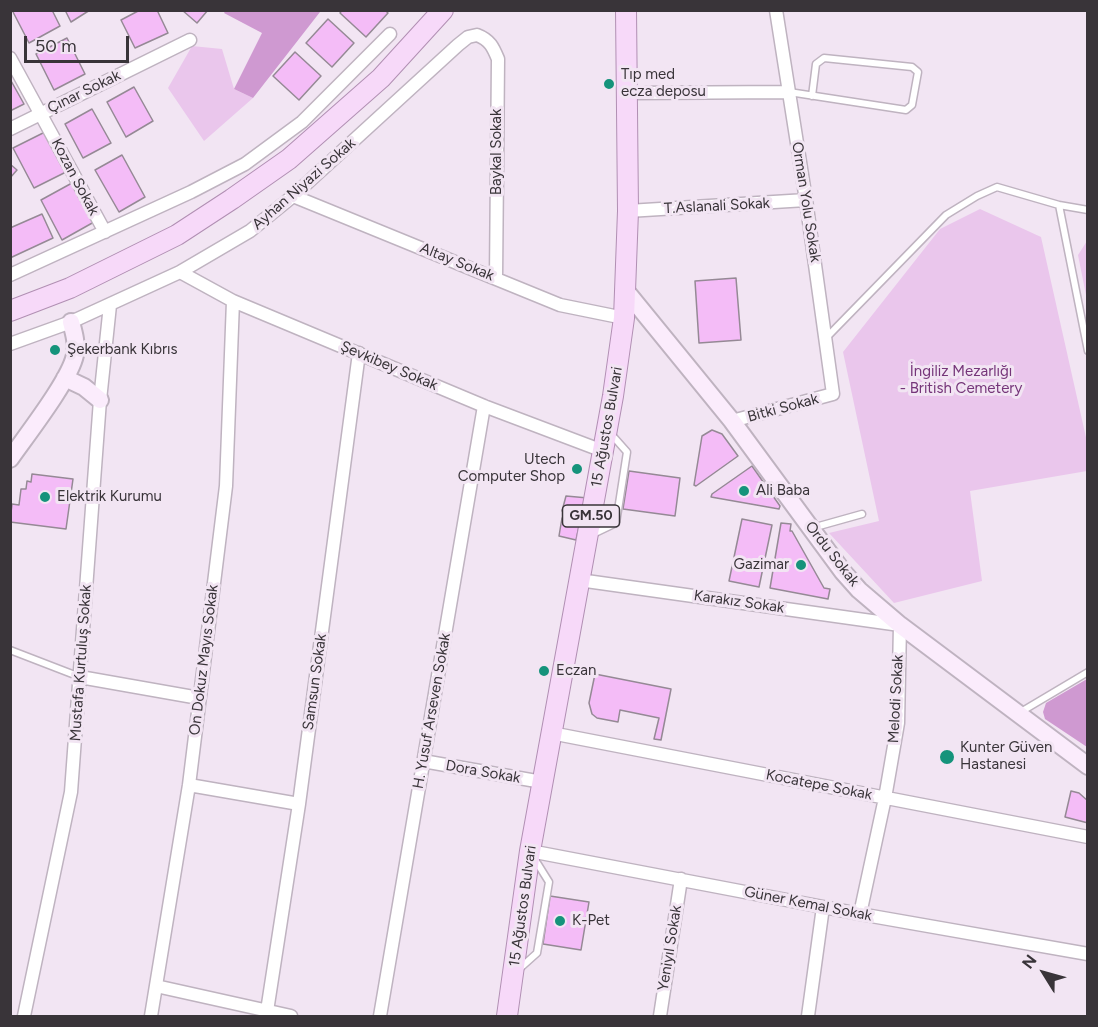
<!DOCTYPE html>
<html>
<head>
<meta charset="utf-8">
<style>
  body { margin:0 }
  #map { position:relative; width:1098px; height:1027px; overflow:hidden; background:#f2e5f3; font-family:Figtree,sans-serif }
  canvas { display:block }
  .frame { position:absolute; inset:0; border:12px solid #393439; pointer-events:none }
  .north { position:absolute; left:1014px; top:943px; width:60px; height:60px; -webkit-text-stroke:4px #f2e5f3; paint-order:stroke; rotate:307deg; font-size:16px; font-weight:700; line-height:24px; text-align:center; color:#393439 }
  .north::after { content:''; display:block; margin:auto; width:21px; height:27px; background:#393439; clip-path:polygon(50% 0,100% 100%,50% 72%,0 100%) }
  .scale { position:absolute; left:24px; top:36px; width:105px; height:27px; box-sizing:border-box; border:3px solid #393439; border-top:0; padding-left:8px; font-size:18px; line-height:21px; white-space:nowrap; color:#393439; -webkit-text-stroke:4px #f2e5f3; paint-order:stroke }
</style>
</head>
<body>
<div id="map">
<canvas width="1098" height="1027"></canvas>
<div class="frame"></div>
<div class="north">N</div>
<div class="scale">50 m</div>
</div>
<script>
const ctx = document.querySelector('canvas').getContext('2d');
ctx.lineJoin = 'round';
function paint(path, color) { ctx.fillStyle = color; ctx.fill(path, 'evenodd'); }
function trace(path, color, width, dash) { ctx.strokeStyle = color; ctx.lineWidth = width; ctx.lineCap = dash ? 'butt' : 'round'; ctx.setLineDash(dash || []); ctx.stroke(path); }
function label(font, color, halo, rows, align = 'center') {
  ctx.font = font + ' Figtree,sans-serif'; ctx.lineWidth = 6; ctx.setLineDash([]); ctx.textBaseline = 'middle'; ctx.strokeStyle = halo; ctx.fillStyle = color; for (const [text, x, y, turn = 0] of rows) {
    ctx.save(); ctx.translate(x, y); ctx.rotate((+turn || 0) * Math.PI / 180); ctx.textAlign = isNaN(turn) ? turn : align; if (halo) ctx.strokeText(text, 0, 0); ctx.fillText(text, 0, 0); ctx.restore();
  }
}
paint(new Path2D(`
  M192,46L222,49L234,89L253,98L204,141L168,88Z
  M980,209L1041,237L1087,442V471L970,491L982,581L894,603L829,533L879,521L843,352L940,229Z
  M1087,241V300L1078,255Z`), '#eac6ec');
paint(new Path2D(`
  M226,10H324V11L320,12L253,98L234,89L262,33L224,13Z
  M1087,679V747L1045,719L1043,712L1046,703Z`), '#cf99d1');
const building = new Path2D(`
  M12,10H52L60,26L29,43Z
  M65,10H90L71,22Z
  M140,10H157L168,33L135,48L121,20Z
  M182,10H208L197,23Z
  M342,10H385L388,13L366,37L340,13Z
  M328,19L354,43L332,67L306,43Z
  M67,38L85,74L54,90L36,54Z
  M295,52L321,76L299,100L273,76Z
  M10,79L24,104L10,111Z
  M134,87L153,121L126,137L107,102Z
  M92,109L111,143L83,158L65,124Z
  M45,132L66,172L34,188L13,148Z
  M122,155L145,197L119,212L95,170Z
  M10,164L17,170L10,178Z
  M72,183L94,222L62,240L41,200Z
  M42,214L53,238L10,258V228Z
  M736,278L741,340L699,343L695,281Z
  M712,430L722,434L738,456L696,486L694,485L702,436Z
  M752,466L780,506L779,509L711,497L712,494Z
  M629,471L680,478L675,516L623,509Z
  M32,474L73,479L66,529L10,522L12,504L19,505L21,489H26L27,481L31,482Z
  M566,496L588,498L585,516L562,511Z
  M562,518L580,522L576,540L559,536Z
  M742,519L772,525L759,587L729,581Z
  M781,523L791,524L790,531H792L824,588L830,589L828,599L770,588Z
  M595,674L671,689L661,740L654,739L659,718L620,710L618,722L597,718L592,714L589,703Z
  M1071,791L1079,793L1088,801V823L1065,817Z
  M550,896L589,902L581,950L543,944Z`);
paint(building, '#f4bcf7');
trace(building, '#958995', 1.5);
const lane = new Path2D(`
  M789,92L906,110L912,105L918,72L912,67L824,58L816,64L812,96
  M1059,205L1088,351
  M826,338L946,215L977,196L997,187L1059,205L1088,210
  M812,528L862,514
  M593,534L616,523L627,452L611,434
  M10,650L80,677
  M1019,713L1088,672
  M518,970L537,953L549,882L534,858`);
const street = new Path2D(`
  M10,58L105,232
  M628,93L789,92
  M10,129L190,40
  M293,196L560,305L624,318
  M628,211L806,200
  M180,272L233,301L484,406L603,451
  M10,275L191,192L245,164L302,122L390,34
  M10,344L71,322L180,272L250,231L293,196L458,45L468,37L477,35C490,40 493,47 498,59L496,278
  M732,421L833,394L806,200L776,10
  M579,580L900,625L898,723L885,798L860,914
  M80,677L199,698
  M551,733L1088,837
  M423,761L542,782
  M189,785L299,804
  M530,851L860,914L1088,954
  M156,986L291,1016
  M267,1011L299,804L359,353
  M24,1016L71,792L100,400L110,305
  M151,1016L189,785L226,486L233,301
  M380,1016L484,406
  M660,1016L681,879
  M808,1016L823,907`);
const secondary = new Path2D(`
  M626,291L732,421L843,572L859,590L900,625L1088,766
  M65,378L84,387L100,400
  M10,459C26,436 70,380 75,355C77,343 74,333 71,322`);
const primary = new Path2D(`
  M10,311L70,288L177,235L232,199L289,159L381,78L443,10
  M507,1016L530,851L613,396L624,318L628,211L626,10`);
trace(lane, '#bfb3c0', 9);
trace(street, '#bfb3c0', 15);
trace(secondary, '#bfb3c0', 20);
trace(primary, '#b18fb3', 22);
trace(lane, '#fff', 6);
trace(street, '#fff', 12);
trace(secondary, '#fbecfc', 16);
trace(primary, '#f7d9f9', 20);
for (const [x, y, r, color] of [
  [609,84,6,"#15937b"],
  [55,350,6,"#15937b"],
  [577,469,6,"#15937b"],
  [744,491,6,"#15937b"],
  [45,497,6,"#15937b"],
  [801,565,6,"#15937b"],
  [544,671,6,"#15937b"],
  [947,757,8,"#15937b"],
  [560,921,6,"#15937b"]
]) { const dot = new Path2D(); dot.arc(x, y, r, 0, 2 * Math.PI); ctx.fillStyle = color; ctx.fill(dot); trace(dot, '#f2e5f3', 2); }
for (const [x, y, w] of [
  [591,516,57]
]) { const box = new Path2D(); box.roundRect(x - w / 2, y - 11, w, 22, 4.5); ctx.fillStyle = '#f2e5f3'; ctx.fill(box); trace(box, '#393439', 1.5); }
label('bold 14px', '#393439', null, [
  ["GM.50",591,516]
]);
label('15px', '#393439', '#f2e5f3', [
  ["Tıp med",621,75],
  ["ecza deposu",621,92],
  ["Şekerbank Kıbrıs",67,350],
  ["Utech",565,460,"right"],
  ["Computer Shop",565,477,"right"],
  ["Ali Baba",756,491],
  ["Elektrik Kurumu",57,497],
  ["Gazimar",789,565,"right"],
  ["Eczan",556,671],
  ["Kunter Güven",960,748],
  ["Hastanesi",960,765],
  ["K-Pet",572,921]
], 'left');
label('15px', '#393439', '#f2e5f3', [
  ["Çınar Sokak",84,92,-26],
  ["Baykal Sokak",497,152,-90],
  ["Kozan Sokak",75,177,62],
  ["Ayhan Niyazi Sokak",304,184,-41],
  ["Orman Yolu Sokak",806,202,81],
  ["T.Aslanali Sokak",717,206,-3],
  ["Altay Sokak",457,262,22],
  ["Şevkibey Sokak",389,366,23],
  ["Bitki Sokak",783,408,-15],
  ["15 Ağustos Bulvari",607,427,-80],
  ["Ordu Sokak",832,554,52],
  ["Karakız Sokak",739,602,8],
  ["On Dokuz Mayıs Sokak",204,660,-83],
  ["Mustafa Kurtuluş Sokak",81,663,-86],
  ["Samsun Sokak",315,682,-82],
  ["Melodi Sokak",896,699,-87],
  ["H. Yusuf Arseven Sokak",432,711,-80],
  ["Dora Sokak",483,772,10],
  ["Kocatepe Sokak",819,785,11],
  ["Güner Kemal Sokak",808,904,11],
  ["15 Ağustos Bulvari",523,906,-82],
  ["Yeniyıl Sokak",670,948,-81]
]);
label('15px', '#753579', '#f2e5f3', [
  ["İngiliz Mezarlığı",961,372],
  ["- British Cemetery",961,389]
]);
</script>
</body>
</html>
